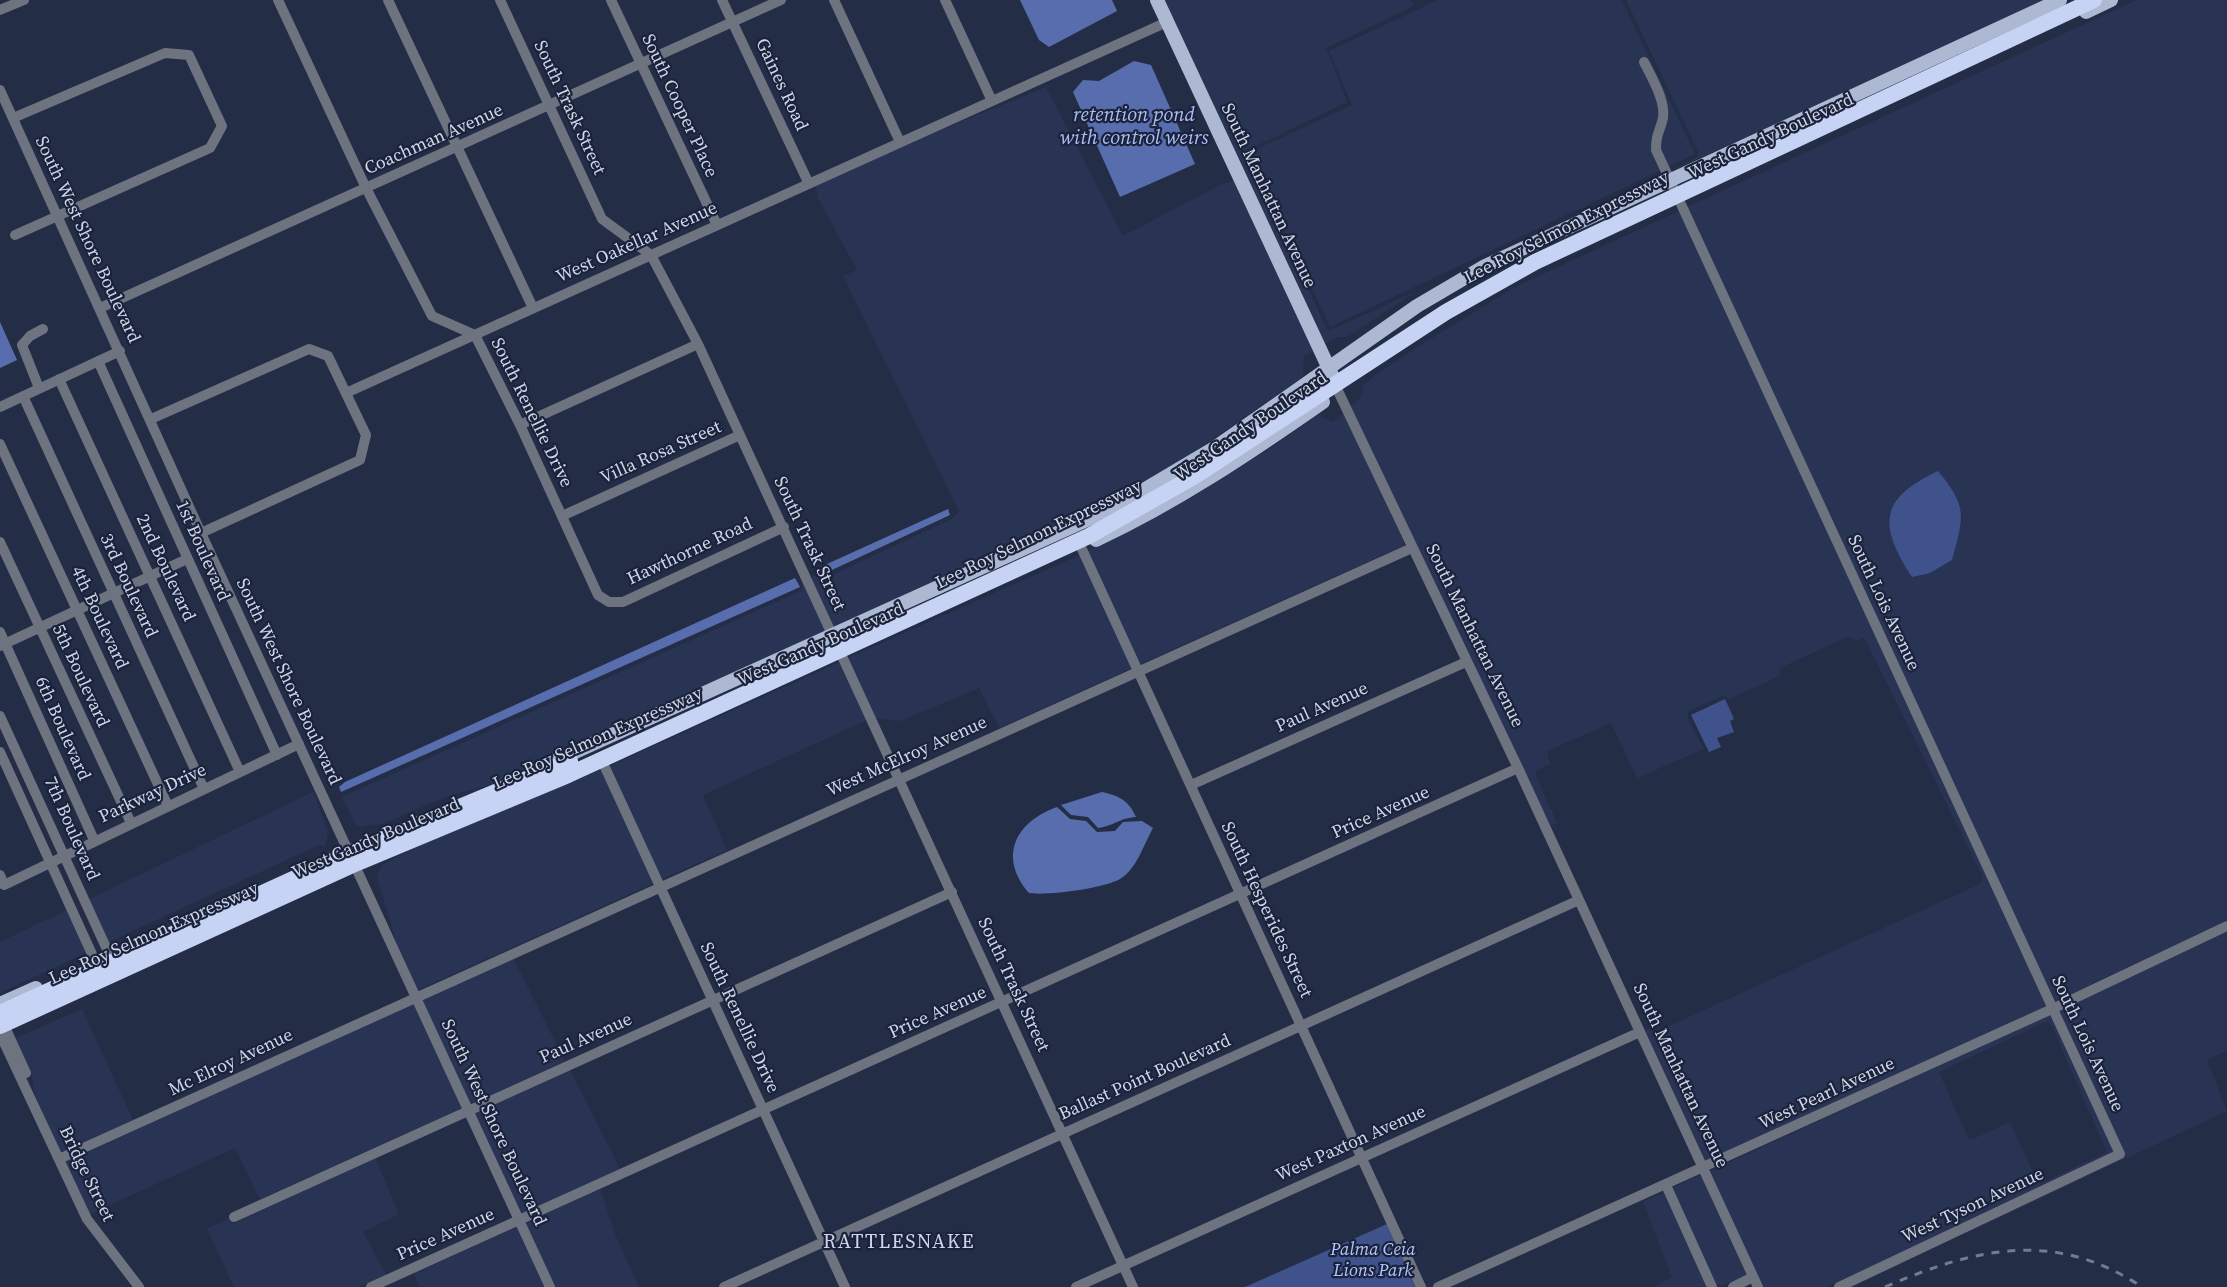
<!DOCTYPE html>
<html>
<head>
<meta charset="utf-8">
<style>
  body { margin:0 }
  canvas { display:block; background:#242d46 }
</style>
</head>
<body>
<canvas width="2227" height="1287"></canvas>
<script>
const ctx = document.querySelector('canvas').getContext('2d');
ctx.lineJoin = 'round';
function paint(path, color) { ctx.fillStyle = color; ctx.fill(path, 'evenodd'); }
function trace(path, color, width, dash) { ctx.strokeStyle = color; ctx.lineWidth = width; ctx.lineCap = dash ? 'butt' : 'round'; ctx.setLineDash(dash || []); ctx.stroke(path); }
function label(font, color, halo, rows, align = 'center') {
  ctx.font = font + ' "Source Serif 4",serif'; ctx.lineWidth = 4.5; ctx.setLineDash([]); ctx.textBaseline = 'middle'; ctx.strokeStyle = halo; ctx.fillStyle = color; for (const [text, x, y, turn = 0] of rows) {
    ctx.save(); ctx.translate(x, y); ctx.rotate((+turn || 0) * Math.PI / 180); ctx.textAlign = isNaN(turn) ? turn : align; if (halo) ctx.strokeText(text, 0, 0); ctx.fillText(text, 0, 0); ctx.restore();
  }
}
paint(new Path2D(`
  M1164,0H1411L1414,6L1326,48L1347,102L1244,152L1328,331L1417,291L1347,337H1338L1323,345Z
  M1438,0H1622L1695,154L1330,327L1248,153L1352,105L1329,51Z
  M1626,0H2044L1672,171L1697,157L1698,152Z
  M2137,0H2227V920L2054,1002L1687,207ZM1926,477L1963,517L1958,538L1952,560L1903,562L1892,539L1888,516L1897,498Z
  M1046,87L1123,236L1220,185L1235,180L1315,350L1304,357L1303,377L1176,464L1137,487L835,629L811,577L815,576L821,580L952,519L959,511L843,276L857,270L818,198L816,186L922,138Z
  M1679,211L2046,1006L1705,1161L1645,1030L1650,1028L1656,1032L1980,884L1983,877L1864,637L1856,641L1849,636L1780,668V676L1729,699L1724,695L1689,711L1687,717L1704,749L1637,778L1611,723L1547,751L1550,764L1538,770L1535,774L1557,823L1550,826L1351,406L1361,397L1363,385L1373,377L1411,351L1515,287Z
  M1320,413L1323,418L1333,422L1344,413L1405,545L1140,664L1088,551L1189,499L1274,446Z
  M1080,555L1132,668L999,728L979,688L900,721L876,718L848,658Z
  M803,581L827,633L486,786L448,796L382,824L357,827L342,797L801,591Z
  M840,662L867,720L703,795L727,850L662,879L610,766Z
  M601,769L654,883L418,990L397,944L377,877L382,865L421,845Z
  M313,792L328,831L325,847L319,845L109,942L89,899Z
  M67,910L86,953L0,993V942Z
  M2227,932V1050L2207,1060L2227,1111L1954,1239L2126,1157L2059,1011Z
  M513,958L565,1061L470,1104L422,999Z
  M414,1003L462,1108L260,1199L235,1148L90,1214L66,1162Z
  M82,1009L133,1120L61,1153L36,1098L32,1077L16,1038Z
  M2050,1015L2114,1152L1827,1287H1763L1710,1171ZM2045,1022L2051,1024L2107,1152L2041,1183L2037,1181L2010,1122L1973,1139L1968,1138L1939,1072Z
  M570,1070L620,1169L521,1214L475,1113Z
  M375,1158L399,1214L363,1232L386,1275L359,1287H234L207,1229L230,1218L233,1224Z
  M1701,1175L1747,1275L1721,1286L1716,1285L1672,1188Z
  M600,1189L615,1234L639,1287H555L526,1223Z
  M1664,1192L1707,1287H1655L1672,1277L1643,1202Z
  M517,1227L545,1287H420L414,1274Z`), '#293353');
paint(new Path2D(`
  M1938,471C1968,507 1964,517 1952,560L1930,573L1912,577C1878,524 1879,499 1938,471Z
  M1725,699L1734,719L1730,721L1734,732L1717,738L1721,747L1709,752L1691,715Z
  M1387,1224L1415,1287H1245Z`), '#3f528c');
paint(new Path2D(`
  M1020,0H1112L1117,11L1049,47L1039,40Z
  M1134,61L1151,65L1195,164L1120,197L1073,92L1083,80L1099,81Z
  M0,322L17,360L0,368Z
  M948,509L950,515L819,576L816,569Z
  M795,578L800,587L341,792L339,787L345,782Z
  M1102,792C1120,796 1129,801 1136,817C1119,818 1114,826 1098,828L1088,817L1071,815L1061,805Z
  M1057,807L1070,819L1086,821L1097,832L1115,831L1123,822L1142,821L1153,828C1144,844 1136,870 1120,879C1105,888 1047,896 1029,893C998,857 1015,822 1057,807Z`), '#586dad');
trace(new Path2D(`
  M278,0L366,188L432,316L475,335L520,425L598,595L609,602H623L784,527
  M388,0L533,308
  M500,0L602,219L651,255L698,344L1133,1287
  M611,0L717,225
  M722,0L809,184
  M834,0L900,142
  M945,0L992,101
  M0,10L24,0
  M1644,62C1652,78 1668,104 1662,122C1658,135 1656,136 1656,150L2120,1154L1839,1287
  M0,90L201,533L550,1287
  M13,118L165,53L189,55L222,126L210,148L15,235
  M100,308L781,0
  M98,361L277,755
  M59,379L240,772
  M39,388L22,345L30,336L43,329
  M1338,391L1518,768L1758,1287
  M346,393L1167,22
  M23,396L204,789
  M0,407L120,351
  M151,419L309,349L328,356L366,435L360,460L201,533
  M520,425L698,344
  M0,444L168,806
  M562,516L740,435
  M0,542L131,823
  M1081,547L1421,1287
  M0,632L94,840
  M0,646L187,559
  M0,716L110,956
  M0,752L96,963
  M603,763L845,1287
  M1191,785L1466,662
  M0,875L4,885L299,744
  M5,1027L26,1073
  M0,1034L87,1219L139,1287
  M59,1159L1412,548
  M1666,1185L1712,1287
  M234,1217L952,892
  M371,1287L1518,768
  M724,1287L1579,900
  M1076,1287L1640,1032
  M1438,1287L2052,1009L2227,926
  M1733,1287L1753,1277`), '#6e7380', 10);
trace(new Path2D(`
  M1157,0L1332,375
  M2086,12L2111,0
  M1096,540C1177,502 1250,453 1323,402
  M557,760L1115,507L1216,447L1417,306L1485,266L2060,0
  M0,1004L36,988`), '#adb8d3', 14);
trace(new Path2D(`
  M1885,1287C1975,1248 2055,1229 2142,1287`), '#737b90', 3, [8, 8]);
trace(new Path2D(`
  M0,1013L352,852L570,761
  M0,1026L357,863L568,775L1089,536L1195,476L1446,312L1535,262L2094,0`), '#c6d3f4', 16);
label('18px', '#cfd6e7', '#1b233c', [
  ["Gaines Road",781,85,65],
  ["South Cooper Place",679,106,65],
  ["South Trask Street",569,108,65],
  ["West Gandy Boulevard",1771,137,-25],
  ["Coachman Avenue",434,140,-24],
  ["South Manhattan Avenue",1268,196,65],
  ["Lee Roy Selmon Expressway",1567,228,-27],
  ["South West Shore Boulevard",87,240,65],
  ["West Oakellar Avenue",637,243,-24],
  ["South Renellie Drive",531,413,64],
  ["West Gandy Boulevard",1251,427,-34],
  ["Villa Rosa Street",661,453,-24],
  ["Lee Roy Selmon Expressway",1039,535,-26],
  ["South Trask Street",809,544,65],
  ["1st Boulevard",202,551,66],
  ["Hawthorne Road",690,552,-25],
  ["2nd Boulevard",165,568,65],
  ["3rd Boulevard",128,586,65],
  ["South Lois Avenue",1883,603,65],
  ["4th Boulevard",99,618,65],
  ["South Manhattan Avenue",1474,636,64],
  ["West Gandy Boulevard",821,645,-24],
  ["5th Boulevard",80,676,65],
  ["South West Shore Boulevard",288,682,65],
  ["Paul Avenue",1322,708,-24],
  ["6th Boulevard",62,729,66],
  ["Lee Roy Selmon Expressway",598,739,-24],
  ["West McElroy Avenue",907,757,-24],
  ["Parkway Drive",153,794,-25],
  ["Price Avenue",1381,813,-24],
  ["7th Boulevard",71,829,66],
  ["West Gandy Boulevard",376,839,-23],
  ["South Hesperides Street",1266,910,65],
  ["Lee Roy Selmon Expressway",154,934,-24],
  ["South Trask Street",1013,985,65],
  ["Price Avenue",938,1013,-24],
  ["South Renellie Drive",739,1018,65],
  ["Paul Avenue",586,1039,-24],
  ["South Lois Avenue",2087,1044,65],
  ["Mc Elroy Avenue",231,1063,-25],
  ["South Manhattan Avenue",1680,1076,65],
  ["Ballast Point Boulevard",1145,1078,-24],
  ["West Pearl Avenue",1827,1094,-25],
  ["South West Shore Boulevard",493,1123,65],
  ["West Paxton Avenue",1351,1144,-24],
  ["Bridge Street",86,1174,64],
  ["West Tyson Avenue",1973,1206,-25],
  ["Price Avenue",446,1235,-24]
]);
label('italic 18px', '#b2c6fd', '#1b233c', [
  ["Palma Ceia",1373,1250],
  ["Lions Park",1373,1271]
]);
label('italic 20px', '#abbff5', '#1b233c', [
  ["retention pond",1134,116],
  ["with control weirs",1134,139]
]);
ctx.letterSpacing = '1.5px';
label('20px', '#cfd6e7', '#1b233c', [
  ["RATTLESNAKE",899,1243]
]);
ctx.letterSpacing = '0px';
</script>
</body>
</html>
